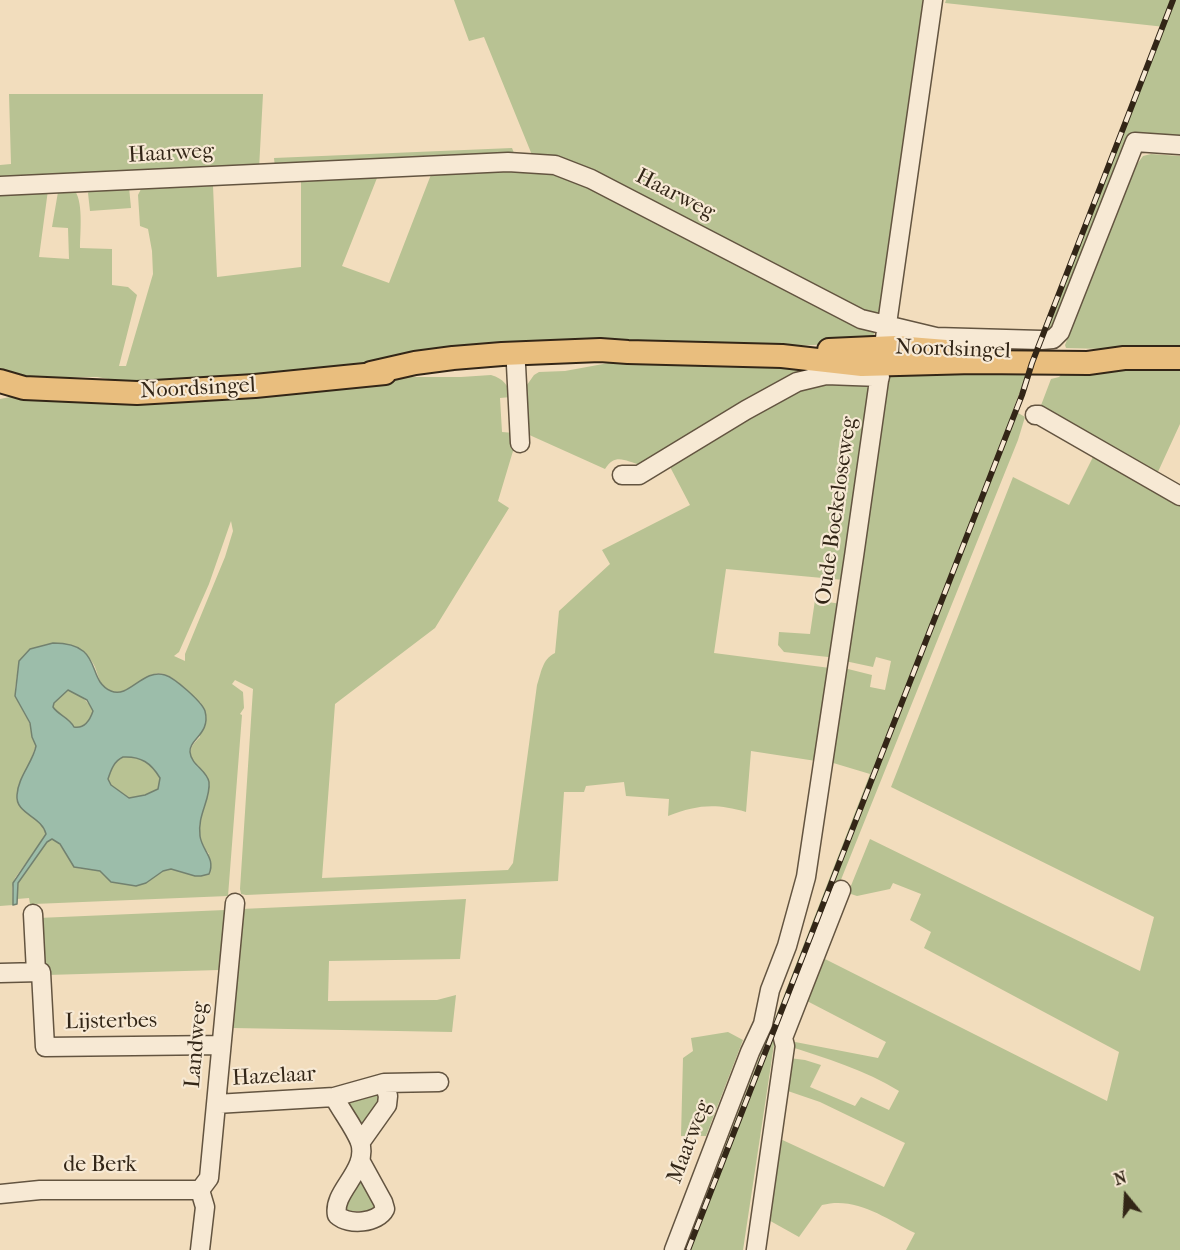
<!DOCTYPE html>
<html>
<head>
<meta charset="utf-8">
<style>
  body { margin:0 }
  #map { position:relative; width:1180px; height:1250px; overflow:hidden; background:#f2ddbd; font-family:"IM FELL French Canon",serif }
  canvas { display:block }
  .north { position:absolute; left:1096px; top:1166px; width:60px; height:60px; -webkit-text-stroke:4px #f7e9d4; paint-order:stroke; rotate:342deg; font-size:16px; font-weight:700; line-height:24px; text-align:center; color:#332617 }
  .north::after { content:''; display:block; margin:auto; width:21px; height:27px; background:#332617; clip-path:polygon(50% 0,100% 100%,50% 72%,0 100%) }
</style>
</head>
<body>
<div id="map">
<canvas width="1180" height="1250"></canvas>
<div class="north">N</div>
</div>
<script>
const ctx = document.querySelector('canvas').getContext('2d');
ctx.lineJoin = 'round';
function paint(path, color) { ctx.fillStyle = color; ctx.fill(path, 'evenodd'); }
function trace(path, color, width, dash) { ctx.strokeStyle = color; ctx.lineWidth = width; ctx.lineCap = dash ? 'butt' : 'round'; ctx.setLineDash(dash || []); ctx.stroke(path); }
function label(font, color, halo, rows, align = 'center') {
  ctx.font = font + ' "IM FELL French Canon",serif'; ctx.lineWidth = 4.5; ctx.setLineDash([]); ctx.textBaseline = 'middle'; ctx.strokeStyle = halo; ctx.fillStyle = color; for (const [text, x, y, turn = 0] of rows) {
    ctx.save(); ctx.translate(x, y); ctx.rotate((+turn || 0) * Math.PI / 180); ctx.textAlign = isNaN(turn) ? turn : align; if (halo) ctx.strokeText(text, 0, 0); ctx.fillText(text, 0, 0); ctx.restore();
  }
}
paint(new Path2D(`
  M454,0H923L881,312L874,314L851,309L532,155L484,37L469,41Z
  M946,0H1180V140L1146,138L1059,333L1042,329L1165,27L945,3Z
  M9,94H263L259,169L0,181V165L11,164Z
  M512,148L514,153L275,168L274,158Z
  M1151,154L1180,156V351L1066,348L1065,345L1135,167L1143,156Z
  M532,168L585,182L873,327L875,332L872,338L866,342L288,375L126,382L97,377L0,378V190H48L39,257L69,259L68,228L52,227L58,192L73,189C84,198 80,233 80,248L112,249V285L128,287L137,295L119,366H126L153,274L152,251L148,229L140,226L138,195L141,189L213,186L217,277L301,267V181L377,178L342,266L389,283L432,172Z
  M92,187H129L131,208L90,211L88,193Z
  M758,361L824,372L641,465C626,462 616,452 605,469L525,433L522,392L534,375L539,372L565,371L614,362Z
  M1180,366V424L1157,474L1040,408L1051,379L1059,377L1063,373Z
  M1029,368L1013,410L1025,417L1018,440L799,984L784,1030L774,1021L870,774L830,762L844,668L872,675L870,687L885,690L891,661L876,657L873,667L845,661L888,370Z
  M491,375C504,379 508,385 511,397L500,398L502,432L514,433L513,451L498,501L509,508L435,628L335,704L322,878L508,870L513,863L537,685C541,674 542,659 555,653L559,611L610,564L602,550L690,505L668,463L813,381L873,382L844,580L726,569L714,653L830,668L816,761L751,751L746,812C715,803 697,805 668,816L669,799L626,796L624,782L586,786L584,792H564L558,881L246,895L241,894L240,889L253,689L235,680L232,684L243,692L244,708L240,714L242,715L228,896L34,904H30L29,898L17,899L18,883L21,876L47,842L52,838L58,842L72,864L78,868L100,871L111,882L136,886L146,883L163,871L174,869L209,854C193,834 201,818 206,797C207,793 210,788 209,783C204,763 176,759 200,737L201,703C191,695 177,678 164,674C144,668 123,706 105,688C99,682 98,675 95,667C93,662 88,657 85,652L53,643L30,649L19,661L15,690L18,702L30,724L32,737L36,745L17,797L18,803L41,822L46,835L15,878L12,888L13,905L0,906V399L20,395L394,377H461ZM231,521L233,531L225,557L185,654V661L174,656L179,652L209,584Z
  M1093,457L1180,505V1250H906L915,1233C885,1218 856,1196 822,1205L799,1237L765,1218L776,1137L884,1187L905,1143L820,1102L782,1089L789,1058L805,1060L821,1065L810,1087L855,1106L861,1097L889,1110L899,1091C865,1070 826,1058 788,1046L790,1041L878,1058L886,1042L807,1001L823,958L1107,1101L1119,1052L924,948L931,932L910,920L921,894L893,883L890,889L857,896L848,893L870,839L1140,971L1154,917L891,787L1013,477L1069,505Z
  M815,600L841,604L832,656L828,657L784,652L778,645L779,632L810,634Z
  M66,690H71C80,696 88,700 93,711C90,720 85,729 74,727C69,716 58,715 53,707L54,703Z
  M127,756C144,758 152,764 160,778L158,789L145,795L129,798L111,785L108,779C111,769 115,757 127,756Z
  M466,899L460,959L329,961L328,1001L437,1000L456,995L452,1032L233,1028L236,963L241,909Z
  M225,910L219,970L47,975L39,966L38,918Z
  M728,1032L743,1040L706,1136H681L683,1058L693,1051L691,1038Z
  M768,1035L775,1038L743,1250H685Z
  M372,1094L377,1095L381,1103L363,1129L347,1107L350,1100Z
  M358,1174L376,1207L368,1211H346L343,1208Z`), '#b8c293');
const water = new Path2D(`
  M53,643C105,643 85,680 111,691C129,699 143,668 165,675C175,678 202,702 205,711C211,734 189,739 190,752C191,765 207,770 209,782C211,799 197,815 200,836C202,851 216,858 209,874L201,876H195L171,869L163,871L146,883L136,886L111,882L100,871L74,867L60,844L52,839L47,842L18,883L17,904L13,905V883L46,834C42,816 15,814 17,795C18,777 33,762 36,746L32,737L30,723L15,696L19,661L30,649ZM68,690L87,700L93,711C90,720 85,729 74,727C69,717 58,715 53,707L54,703ZM123,757C141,756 151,763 160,778L158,789L145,795L129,798L111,785L108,779C111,770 114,761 123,757Z`);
paint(water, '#9cbdaa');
trace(water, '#72816f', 1.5);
const minor = new Path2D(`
  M0,186L508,162L555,165L591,179L861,319L936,337L1041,340L1053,339L1060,332L1135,142L1180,145
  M516,365L520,443
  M1035,415H1039L1180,496
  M622,475H639L746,410L797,382L826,375L880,377
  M33,914L36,972
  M0,973L41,972L45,1047L221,1045
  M334,1097C342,1112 354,1127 360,1142C369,1171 332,1191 337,1215C349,1226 378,1223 385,1209L383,1202L361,1162
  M216,1104L334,1097L384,1083L439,1082
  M360,1143L387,1105L388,1096L384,1083
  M200,1190L209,1178L235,903
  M200,1190L205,1207L200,1250
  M0,1194L40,1190H200
  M674,1250L750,1052L763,1024L770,990L787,946L806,877C851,585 892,293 933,0
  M756,1250L785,1046L783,1038L841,890`);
const major = new Path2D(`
  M829,350L896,347L946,351
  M371,373L415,363L453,358L502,354L600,350L628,352L782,356L862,365L973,362L1088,363L1124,358H1180
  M0,381L24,388L137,393L255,386L385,373`);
trace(minor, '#635440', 21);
trace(major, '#332617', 26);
trace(minor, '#f7e9d4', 18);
trace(major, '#e9be7e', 22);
const rail = new Path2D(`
  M688,1250L1022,395L1032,363L1173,0`);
trace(rail, '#332617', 6);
trace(rail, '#f7e9d4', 4, [11]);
label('22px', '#332617', '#f7e9d4', [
  ["Haarweg",171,154,-3],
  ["Haarweg",675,195,27],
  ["Noordsingel",953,350,2],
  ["Noordsingel",198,389,-3],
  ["Oude Boekeloseweg",837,511,-82],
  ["Lijsterbes",111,1022,-1],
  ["Landweg",197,1045,-85],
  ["Hazelaar",274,1077,-3],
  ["Maatweg",690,1142,-69],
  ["de Berk",100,1166]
]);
</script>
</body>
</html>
